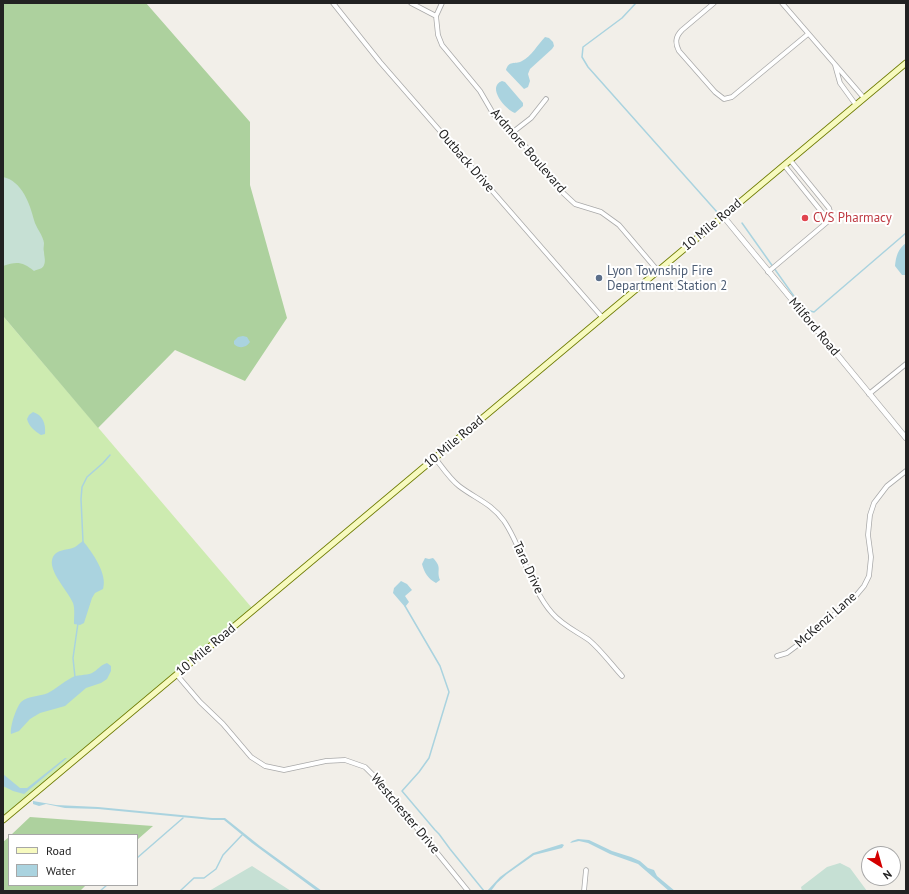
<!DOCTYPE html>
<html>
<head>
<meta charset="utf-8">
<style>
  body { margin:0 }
  #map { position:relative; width:909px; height:894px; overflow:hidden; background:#f2efe9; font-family:"PT Sans",sans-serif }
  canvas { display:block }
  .frame { position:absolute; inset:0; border:4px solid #222; pointer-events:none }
  .legend { position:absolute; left:8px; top:834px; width:130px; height:52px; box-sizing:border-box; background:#fff; border:1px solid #a7a7a7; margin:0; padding:5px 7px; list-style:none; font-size:12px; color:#222 }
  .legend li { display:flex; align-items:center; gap:8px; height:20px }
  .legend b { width:20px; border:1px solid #a7a7a7 }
  .north { position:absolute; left:861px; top:846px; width:40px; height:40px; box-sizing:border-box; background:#fff; border:1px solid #a7a7a7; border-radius:50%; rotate:143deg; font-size:11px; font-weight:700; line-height:16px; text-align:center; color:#222 }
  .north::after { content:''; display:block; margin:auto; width:14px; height:18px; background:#d40000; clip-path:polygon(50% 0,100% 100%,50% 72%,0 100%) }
</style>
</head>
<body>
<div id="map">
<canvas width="909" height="894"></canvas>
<div class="frame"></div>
<ul class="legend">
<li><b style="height:5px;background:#f7fabf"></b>Road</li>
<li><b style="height:11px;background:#aad3df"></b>Water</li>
</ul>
<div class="north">N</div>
</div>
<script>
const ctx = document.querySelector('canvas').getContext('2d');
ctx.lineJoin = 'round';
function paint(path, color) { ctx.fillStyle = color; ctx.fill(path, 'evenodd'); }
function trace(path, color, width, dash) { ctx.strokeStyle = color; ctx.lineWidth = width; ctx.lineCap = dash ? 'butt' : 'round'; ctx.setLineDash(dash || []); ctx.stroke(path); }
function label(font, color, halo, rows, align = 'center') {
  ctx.font = font + ' "PT Sans",sans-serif'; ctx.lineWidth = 4; ctx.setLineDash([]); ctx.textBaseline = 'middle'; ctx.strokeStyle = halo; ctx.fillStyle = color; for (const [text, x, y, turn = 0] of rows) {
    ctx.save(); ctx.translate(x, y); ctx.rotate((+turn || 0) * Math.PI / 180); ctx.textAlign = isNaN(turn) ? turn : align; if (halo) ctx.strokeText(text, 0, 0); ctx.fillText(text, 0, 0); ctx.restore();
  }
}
paint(new Path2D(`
  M3,316L252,608L3,816Z`), '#cdebb0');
paint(new Path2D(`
  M3,3H146L250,122V185L287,318L245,381L175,350L98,428L3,316Z
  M30,817L153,826L137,840V835H11Z
  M9,837V885H86L80,891H3V842Z`), '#add19e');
paint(new Path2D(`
  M3,177C22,181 30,204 34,220C36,228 43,235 44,243C44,246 43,249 44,252C44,256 46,261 44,265C43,269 38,269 34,271C23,262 17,261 3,266Z
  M840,863L850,868L867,891H802L801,887L827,867Z
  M252,866L291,891H209Z`), '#c6e0d4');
paint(new Path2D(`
  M545,37L549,38L553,42L554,46L552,49L530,69L528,74L530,81L528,87L524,89L506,70C509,60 514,65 522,61C531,57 538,44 545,37Z
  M502,81L505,82L523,103V106L515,113C506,110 486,87 502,81Z
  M906,243V275H902L895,266C896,256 898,249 906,243Z
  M243,336L247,337L250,342C246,348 239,349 234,344V341L238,337Z
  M33,412C43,415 46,424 45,434L41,435C35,431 29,427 27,419L29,415Z
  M83,541C92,552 108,574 103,589L95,593L92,598L84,623L80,625L74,624C74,617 75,609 73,603C68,590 43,567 55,554C60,549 69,550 75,547C78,545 80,543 83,541Z
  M425,558L429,559L433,558C443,568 436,570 440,580L436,583C428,579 424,572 422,564Z
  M401,581L407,584L412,590L405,596L409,602L405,607L393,593L394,588Z
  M107,663L111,666V671L107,679L101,683L86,688L65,706L40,713L30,719L19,731L11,734C10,726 16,708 21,702C29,695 39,697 48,693C56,689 63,682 71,678C77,674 85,676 92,673C98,670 100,665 107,663Z
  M65,758H67L24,794L13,791L3,786V774L20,788H27Z
  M33,801L56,805L98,807L212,818H225L260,846L322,891H317L252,843L224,820H212L98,809L65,808L46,804L39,806L33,804Z
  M578,839L589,840L612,851L631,857L640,861L648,868L654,870L657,876L675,891H669L638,864L610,854L588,843L579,841L570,843L572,841Z
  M562,844L564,845L562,848L534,855L507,874L497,883L491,891H487L500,877L533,853Z`), '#aad3df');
trace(new Path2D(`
  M636,3L622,18L583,47L582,57L588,67L717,212
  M742,223L803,309L814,312L906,233
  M83,542L81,499L82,487L87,477L103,463L110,455
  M405,606L440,666L449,692L429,758L419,772L402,791L435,830L439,834L450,849L484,891
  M75,677L73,658L78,623
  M137,858L183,818
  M100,891L107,885
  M180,891L194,878H204L216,869L223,855L242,835`), '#aad3df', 1.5);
const minor = new Path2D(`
  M333,3L380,62L602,317
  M411,3L436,16
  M442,3L436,16L438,35L442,45L480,91L494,115L513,132L532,154L561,191L575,204L601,212L619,225L658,271
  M714,3L682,30C675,37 675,43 679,51L715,92L724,99L732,97L738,92L808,34
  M782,3L864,98
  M835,65L840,83L856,105
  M513,132L531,118L546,99
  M784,165L825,216L832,218L829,208L790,160
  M768,272L832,218
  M869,394L906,364
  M435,458C442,467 450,479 459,486C476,499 491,503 504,521C523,549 530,588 552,613C562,625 576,631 589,640C601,650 611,664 622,676
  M777,656L787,653L799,644L854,598L864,586L869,576L871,557L868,535L870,515L874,503L887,486L906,471
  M177,675L200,702L223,724L251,757L265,766L284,770L326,761L345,760L365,767L378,780L468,891
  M584,891L586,870`);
const tertiary = new Path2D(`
  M723,216L906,438`);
const secondary = new Path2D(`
  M3,820L906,63`);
trace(minor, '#a9a9a9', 5.5);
trace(tertiary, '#a9a9a9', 6);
trace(secondary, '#707d05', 7);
trace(minor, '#fff', 4);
trace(tertiary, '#fff', 5);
trace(secondary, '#f7fabf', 5.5);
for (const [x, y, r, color] of [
  [805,218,4,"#e0444e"],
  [599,278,4,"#5c6f8a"]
]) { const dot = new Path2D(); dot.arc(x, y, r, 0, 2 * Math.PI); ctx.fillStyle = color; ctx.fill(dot); trace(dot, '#fff', 1.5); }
label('13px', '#222', '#fff', [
  ["Ardmore Boulevard",528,151,49],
  ["Outback Drive",466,161,49],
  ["10 Mile Road",712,225,-40],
  ["Milford Road",814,327,50],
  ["10 Mile Road",454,442,-40],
  ["Tara Drive",528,568,65],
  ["McKenzi Lane",826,620,-41],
  ["10 Mile Road",206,650,-40],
  ["Westchester Drive",405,814,50]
]);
label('13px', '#be3a42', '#fff', [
  ["CVS Pharmacy",813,218]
], 'left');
label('13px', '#4e5e75', '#fff', [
  ["Lyon Township Fire",607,271],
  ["Department Station 2",607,286]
], 'left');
</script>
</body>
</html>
